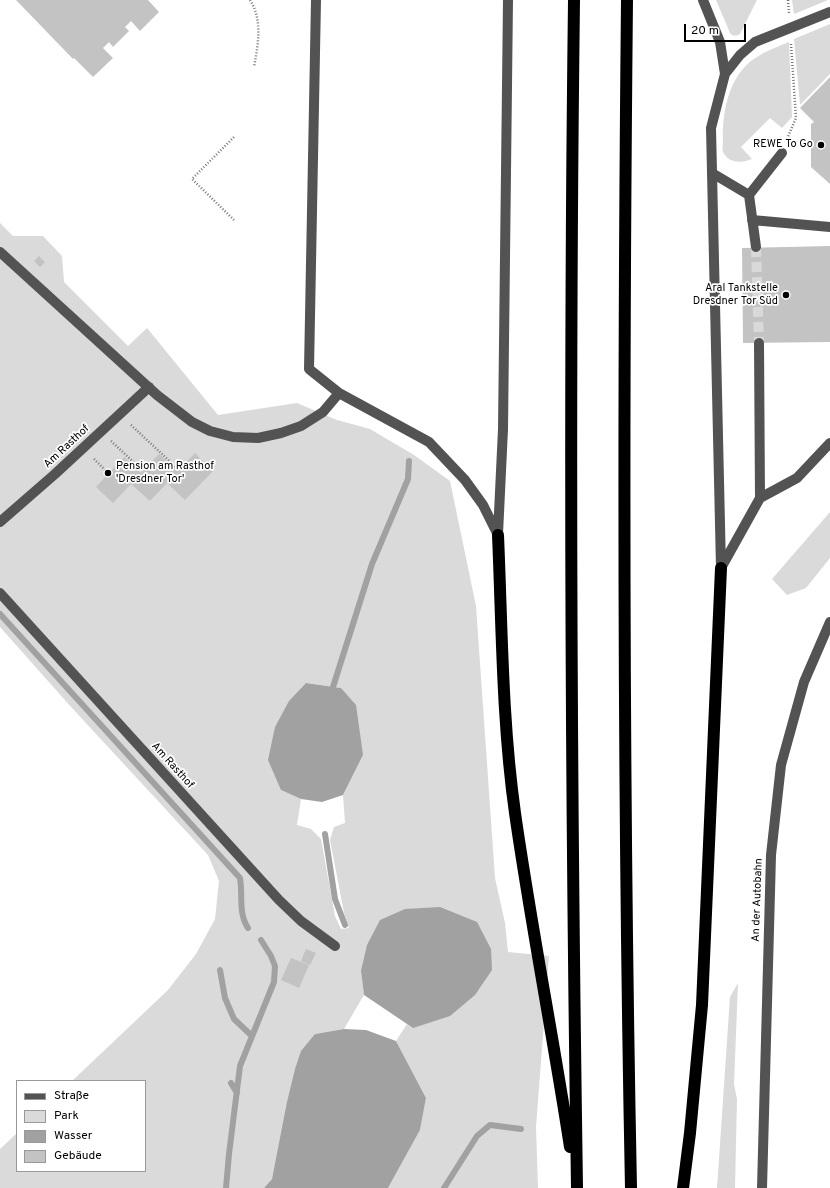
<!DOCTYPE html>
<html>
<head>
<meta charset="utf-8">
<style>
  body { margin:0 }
  #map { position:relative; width:830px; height:1188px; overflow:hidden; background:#fff; font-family:Overpass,sans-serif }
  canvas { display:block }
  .legend { position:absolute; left:16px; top:1080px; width:130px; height:92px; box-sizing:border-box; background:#fff; border:1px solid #999; margin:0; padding:5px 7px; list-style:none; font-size:12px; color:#000 }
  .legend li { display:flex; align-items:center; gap:8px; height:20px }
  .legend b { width:20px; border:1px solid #999 }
  .scale { position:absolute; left:684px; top:24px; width:62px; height:18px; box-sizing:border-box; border:2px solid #000; border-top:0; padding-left:5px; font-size:12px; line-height:14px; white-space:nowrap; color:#000; -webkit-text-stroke:3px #fff; paint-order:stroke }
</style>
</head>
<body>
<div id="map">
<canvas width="830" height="1188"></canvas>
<ul class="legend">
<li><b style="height:5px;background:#535353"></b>Straße</li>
<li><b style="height:11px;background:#dadada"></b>Park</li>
<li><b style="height:11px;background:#a1a1a1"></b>Wasser</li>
<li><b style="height:11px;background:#c3c3c3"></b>Gebäude</li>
</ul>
<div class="scale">20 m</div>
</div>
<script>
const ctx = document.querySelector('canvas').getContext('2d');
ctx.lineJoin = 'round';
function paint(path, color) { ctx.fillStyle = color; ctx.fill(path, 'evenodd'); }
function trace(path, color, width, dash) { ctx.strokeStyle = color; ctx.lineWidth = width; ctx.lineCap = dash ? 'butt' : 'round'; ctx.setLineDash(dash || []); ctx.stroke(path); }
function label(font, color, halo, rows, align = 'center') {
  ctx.font = font + ' Overpass,sans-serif'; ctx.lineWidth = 3.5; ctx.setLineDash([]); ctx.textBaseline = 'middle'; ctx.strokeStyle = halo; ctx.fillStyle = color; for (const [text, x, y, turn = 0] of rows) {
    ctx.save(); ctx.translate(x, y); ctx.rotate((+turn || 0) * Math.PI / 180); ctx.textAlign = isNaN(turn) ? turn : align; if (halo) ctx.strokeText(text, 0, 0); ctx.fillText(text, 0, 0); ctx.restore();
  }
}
paint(new Path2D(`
  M716,0H757L740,34C736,36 733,37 730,33Z
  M792,0H828L794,14Z
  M830,24V74L800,105L794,39Z
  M789,42L792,117L782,128L770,118L741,147L752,159C742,163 729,164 723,152C722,148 723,143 723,140C722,117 727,88 742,70C754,55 772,49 789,42Z
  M0,223L13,236H43L62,256L64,282L128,346L147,328L218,415L297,403L337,420L370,429L414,455L450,481L476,606L495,878L505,923L508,952L549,956L536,1127L538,1188H388L420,1130L426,1098L396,1041L407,1024L413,1028L361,971L364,995L344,1029L315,1034L279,1147L272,1179L264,1188H0V1149L17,1133V1171H145V1081H72L168,990L196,954L215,919L219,881L208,855L72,708L0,627ZM306,683L341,688L363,755L343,795L345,823L334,827L330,840L344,913L349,928L341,929L335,916L321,839L311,829L297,825L301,799L281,790Z
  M830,512V558L806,588L787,595L772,579Z
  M738,983L734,1084L737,1099L735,1188H717L730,997Z`), '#dadada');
paint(new Path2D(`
  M306,683L341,688L356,705L363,755L343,795L322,802L301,799L281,790L268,760L275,727L289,701Z
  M440,907L477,922L491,949L492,970L475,995L450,1016L413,1028L364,995L361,971L367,945L380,920L405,909Z
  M344,1029L366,1030L396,1041L426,1098L420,1130L388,1188H264L272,1179L287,1102L295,1069L301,1051L315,1034Z`), '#a1a1a1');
trace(new Path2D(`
  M0,614L240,878C243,895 238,913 248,928
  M333,687L372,564L408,479L409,461
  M325,834L335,899L345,925
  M220,970L225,998L234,1019L252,1036
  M231,1083L237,1093
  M226,1188L229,1154L240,1066L274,982L275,966L271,956L261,940
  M444,1188L477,1136L490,1125L521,1129`), '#a1a1a1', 6);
paint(new Path2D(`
  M16,0H148L159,12L140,31L131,21L125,27L129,31L113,47L109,42L103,48L113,58L93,77L74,58L73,59Z
  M830,77V184L811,167V124L814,122L800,108Z
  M830,246V342L743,343L742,248Z
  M39,256L45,262L40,267L34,261Z
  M195,453L213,471L185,500L167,483L150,501L131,484L113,503L96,487L124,457L141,473L159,454L178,471Z
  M306,949L316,953L310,965L301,961Z
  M291,958L309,965L299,988L281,980Z`), '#c3c3c3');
trace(new Path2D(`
  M756,247L759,343`), '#d9d9d9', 10, [10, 5]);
trace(new Path2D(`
  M250,0C263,20 258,45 254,67
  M788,0L789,13
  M787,139L796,118L791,44
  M234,220L192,179L234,137
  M131,425L179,470
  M111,441L143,471
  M94,459L108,473`), '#757575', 2.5, [1, 2]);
trace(new Path2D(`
  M316,0L309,369L339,393L429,442L465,480L483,505L498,535
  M703,0L720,42L725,74
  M712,173L749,195L756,247
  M749,195L782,153
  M752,220L830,227
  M0,252L157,395L192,422L210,431L233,437L258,438L281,433L301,426L323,412L339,393
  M760,498L797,478L830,443
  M0,522L55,474L149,387
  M498,534L503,429L508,0
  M721,568L711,128L725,74L740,55L755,42L830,12
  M721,568L760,498L759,343
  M0,593L279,900L301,921L335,946
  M762,1188L771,855L781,765L804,682L830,622`), '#535353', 10);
trace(new Path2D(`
  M574,0C569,396 571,792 577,1188
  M627,0C623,396 623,792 631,1188
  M498,535C502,627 502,721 515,813C531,925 553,1036 570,1147
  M683,1188L690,1133L702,1005L721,568`), '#000', 12);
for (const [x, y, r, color] of [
  [821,145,4,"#000"],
  [786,295,4,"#000"],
  [108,473,4,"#000"]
]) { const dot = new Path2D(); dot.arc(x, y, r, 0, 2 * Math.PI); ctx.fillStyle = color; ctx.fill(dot); trace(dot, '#fff', 1.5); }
label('11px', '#000', '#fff', [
  ["REWE To Go",813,145],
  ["Aral Tankstelle",778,289],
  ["Dresdner Tor Süd",778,302],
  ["Pension am Rasthof",116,467,"left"],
  ["'Dresdner Tor'",116,480,"left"]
], 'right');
label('11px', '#000', '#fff', [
  ["Am Rasthof",67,447,-43],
  ["Am Rasthof",172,766,48],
  ["An der Autobahn",758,900,-88]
]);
</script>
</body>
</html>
